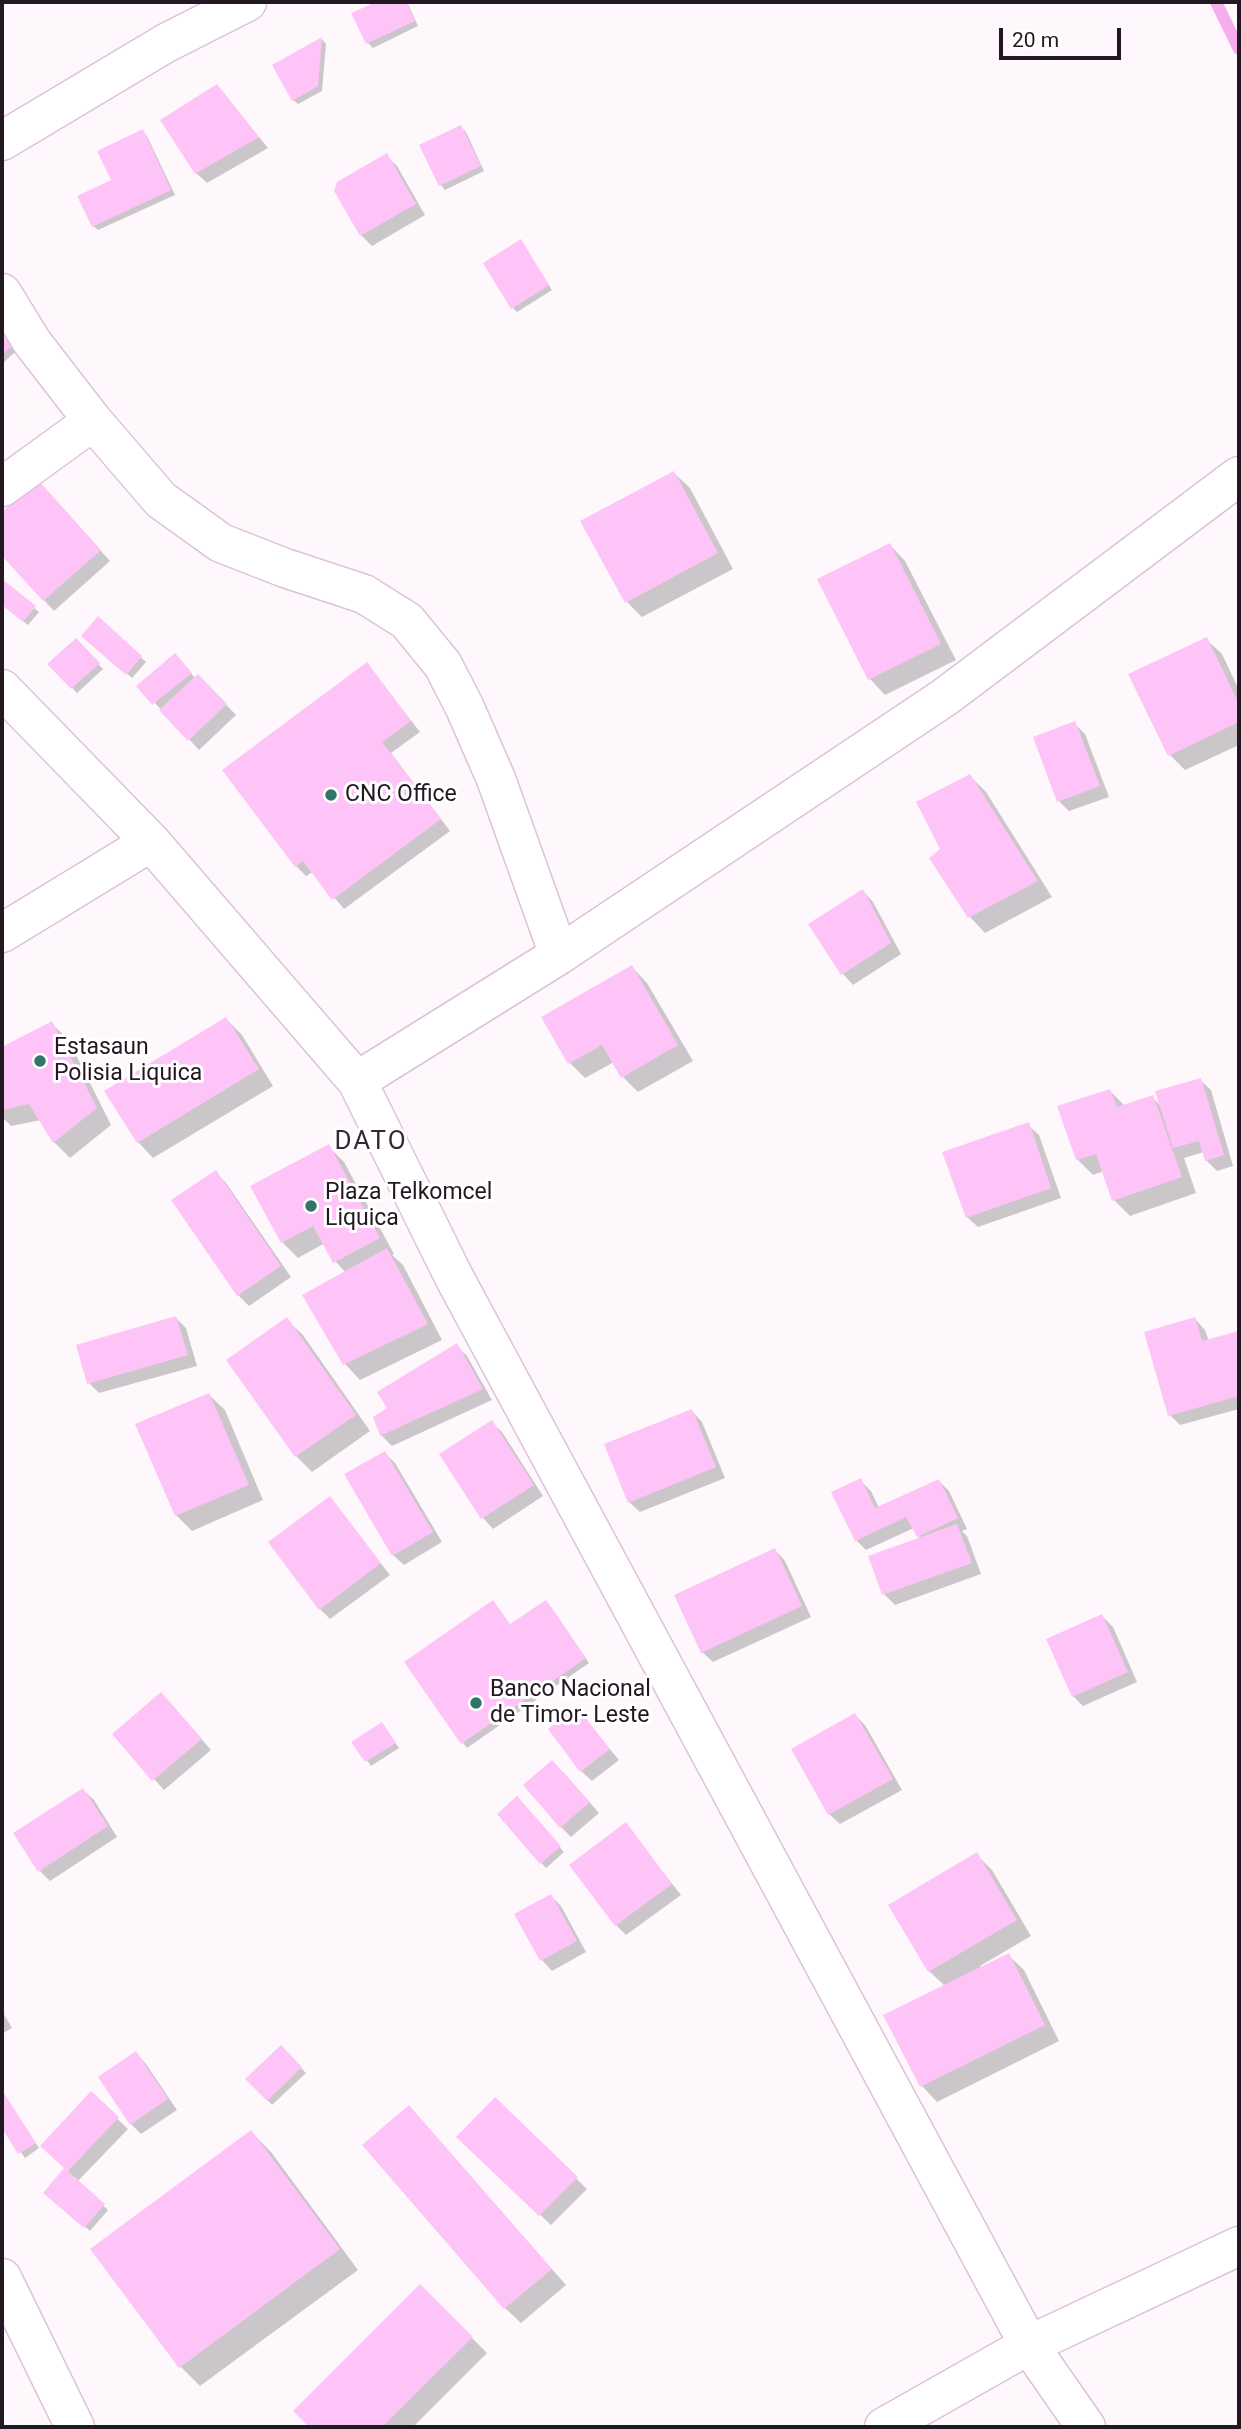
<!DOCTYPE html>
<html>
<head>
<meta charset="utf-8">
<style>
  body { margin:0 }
  #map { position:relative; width:1241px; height:2429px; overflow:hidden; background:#fef8fd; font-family:Roboto,sans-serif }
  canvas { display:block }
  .frame { position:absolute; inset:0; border:4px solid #231822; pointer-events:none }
  .scale { position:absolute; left:999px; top:28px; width:122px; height:32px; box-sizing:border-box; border:4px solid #231822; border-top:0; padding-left:9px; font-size:21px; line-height:24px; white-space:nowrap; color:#231822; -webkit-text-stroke:5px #fff; paint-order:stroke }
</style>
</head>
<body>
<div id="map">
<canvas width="1241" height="2429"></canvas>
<div class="frame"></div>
<div class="scale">20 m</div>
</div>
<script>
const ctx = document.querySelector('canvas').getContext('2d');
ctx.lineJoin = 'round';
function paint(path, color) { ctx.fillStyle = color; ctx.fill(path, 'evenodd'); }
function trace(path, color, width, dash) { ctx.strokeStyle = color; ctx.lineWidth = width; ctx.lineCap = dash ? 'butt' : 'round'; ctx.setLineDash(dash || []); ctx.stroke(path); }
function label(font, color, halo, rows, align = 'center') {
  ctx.font = font + ' Roboto,sans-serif'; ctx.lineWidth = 6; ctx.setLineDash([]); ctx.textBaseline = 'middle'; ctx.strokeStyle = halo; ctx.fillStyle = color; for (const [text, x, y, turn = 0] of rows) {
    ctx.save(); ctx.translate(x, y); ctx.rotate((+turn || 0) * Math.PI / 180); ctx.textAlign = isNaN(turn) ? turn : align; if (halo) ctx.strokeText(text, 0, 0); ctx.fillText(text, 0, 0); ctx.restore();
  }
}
paint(new Path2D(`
  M380,2H407L418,26L373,48L368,43L354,14Z
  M322,39L326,44L322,91L298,104L293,100Z
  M217,86L268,148L207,183L196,173Z
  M461,127L466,132L484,171L445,190L441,185Z
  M142,132L147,136L175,195L98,230L93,226Z
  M386,156L397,166L425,215L372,246L361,235Z
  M521,242L552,290L517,312L512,307Z
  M2,337L15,352L2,364Z
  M674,473L690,488L733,569L642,617L627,602Z
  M38,482L110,561L54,611L2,554V514Z
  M890,545L905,561L956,660L885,695L870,679L820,580Z
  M2,581L39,612L28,625L2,604Z
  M98,619L146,662L132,678L89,641Z
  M1206,639L1222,654L1239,690V745L1185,770L1170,755Z
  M76,640L103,669L77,693L50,664Z
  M180,660L195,678L198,676L236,715L199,750L139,686Z
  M367,664L420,732L391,753L450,831L344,909L313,872L306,876L296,866Z
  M1074,723L1085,734L1109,797L1069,811L1059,801Z
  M970,776L986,792L1052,897L985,933L970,917L932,858L942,849Z
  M863,891L873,902L901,954L853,985L843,974L810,925Z
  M632,967L647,983L693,1061L638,1092L623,1077L614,1062L585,1078L570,1063Z
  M226,1019L242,1035L273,1086L153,1158L138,1142Z
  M52,1024L68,1039L111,1125L70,1158L54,1142L41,1120L11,1126L2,1117V1049Z
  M1200,1080L1211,1090L1233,1166L1217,1171L1206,1160L1204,1152L1184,1158L1196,1193L1130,1216L1114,1200L1104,1171L1093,1175L1077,1159L1110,1091L1125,1106L1152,1097L1162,1107Z
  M1028,1125L1039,1135L1061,1198L978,1227L967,1217Z
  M328,1146L344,1162L394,1254L392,1255L403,1265L442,1340L360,1380L345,1364L346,1273L335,1261L325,1243L298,1258L282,1242L252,1186Z
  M216,1172L226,1183L291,1277L249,1306L238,1295L173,1201Z
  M176,1318L186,1328L197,1366L99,1393L89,1383Z
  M1195,1319L1205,1330L1209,1341L1239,1333V1409L1180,1425L1170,1415Z
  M287,1320L303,1335L370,1431L312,1472L296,1456L228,1360Z
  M457,1346L467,1356L492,1400L392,1446L381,1435L375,1418L389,1408Z
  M209,1395L225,1410L263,1500L192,1531L176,1515Z
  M692,1411L702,1422L725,1478L640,1512L629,1502Z
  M491,1422L502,1432L543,1496L493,1529L483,1518L441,1455Z
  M385,1453L395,1463L442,1542L404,1565L393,1555Z
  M860,1480L871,1491L879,1508L939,1481L949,1491L967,1529L962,1531L967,1536L981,1574L895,1605L884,1594L870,1557L920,1539L914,1528L866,1550L856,1540Z
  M330,1498L390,1575L330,1619L320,1609Z
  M775,1550L785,1561L811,1617L713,1662L702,1652Z
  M551,1607L589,1663L467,1748L463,1743L514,1633Z
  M1102,1616L1113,1627L1137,1682L1083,1706L1073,1696Z
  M172,1705L211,1750L164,1790L114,1735Z
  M577,1710L619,1760L592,1781L581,1771Z
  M855,1715L865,1725L902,1790L840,1824L829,1814Z
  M382,1724L399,1748L371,1766L354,1742Z
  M563,1772L599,1813L571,1837L561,1827Z
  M83,1790L94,1800L117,1837L50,1881L40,1871Z
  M522,1803L564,1852L546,1868L499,1815Z
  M626,1825L681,1895L626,1935L616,1925Z
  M977,1855L992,1870L1031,1936L980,1966L982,1968L1008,1955L1024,1970L1059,2041L937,2102L922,2086L945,1986L929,1971Z
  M551,1896L561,1906L586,1952L552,1971L542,1960L516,1915Z
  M2,2011L12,2028L2,2034Z
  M281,2048L306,2073L272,2105L248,2079Z
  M136,2053L146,2064L177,2110L141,2134L131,2124Z
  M2,2092L39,2148L25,2158L2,2125Z
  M91,2094L128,2129L77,2182L108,2210L90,2231L50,2197L66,2169Z
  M495,2099L587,2189L551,2225L459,2137Z
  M409,2107L566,2285L521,2323L505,2308Z
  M251,2132L271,2152L358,2270L200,2386L180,2366Z
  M420,2286L487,2353L413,2427H311L295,2411Z`), '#0003');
trace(new Path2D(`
  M1216,2L1239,49`), '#f5aded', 12);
paint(new Path2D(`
  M376,2H406L415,21L366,44L351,13Z
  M322,37L318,86L292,101L272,65Z
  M217,84L259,137L195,174L160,120Z
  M461,125L481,166L439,186L419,145Z
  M143,129L171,190L92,227L77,196L111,180L97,151Z
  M387,153L416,204L360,236L334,191L337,182Z
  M521,239L549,285L511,309L483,263Z
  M2,335L12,346L2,355Z
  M674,471L718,553L625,603L580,521Z
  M38,480L101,550L43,601L2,556V512Z
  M890,543L941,644L868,680L817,579Z
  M2,579L36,606L23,622L2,605Z
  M98,616L142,656L126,675L81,636Z
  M1207,637L1239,704V722L1168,756L1128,674Z
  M76,638L100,663L71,689L47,664Z
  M175,653L192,673L152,705L136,686Z
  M367,662L411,721L382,742L441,819L332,900L303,861L295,867L222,770Z
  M198,674L227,704L188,741L159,710Z
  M1075,721L1100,786L1057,802L1033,737Z
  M970,774L1038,881L968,918L929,858L940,849L916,802Z
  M863,889L891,943L841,975L808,924Z
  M632,965L678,1045L621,1078L602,1045L568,1064L541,1017Z
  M226,1017L259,1069L137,1143L104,1091Z
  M52,1021L97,1108L53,1143L29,1104L2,1110V1047Z
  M1201,1078L1224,1155L1205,1161L1199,1141L1173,1148L1155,1091Z
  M1110,1089L1117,1107L1153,1095L1182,1177L1112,1201L1096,1154L1076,1160L1057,1106Z
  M1029,1122L1051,1188L966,1218L942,1152Z
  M329,1144L380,1238L333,1263L313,1226L281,1243L250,1186Z
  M216,1170L281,1266L237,1296L171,1200Z
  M387,1248L428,1324L343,1365L302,1295Z
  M176,1316L188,1355L87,1384L76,1345Z
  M287,1317L356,1415L295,1457L226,1360Z
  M1195,1317L1202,1341L1239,1331V1396L1168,1416L1144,1332Z
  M457,1343L483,1389L380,1436L373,1417L387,1408L377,1392Z
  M209,1393L249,1485L175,1516L135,1424Z
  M692,1409L716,1467L628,1503L604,1444Z
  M492,1420L534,1485L481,1519L439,1454Z
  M385,1451L433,1532L392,1556L344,1474Z
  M861,1478L875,1508L939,1479L958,1518L917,1537L906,1517L855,1541L831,1492Z
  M330,1496L381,1563L319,1610L268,1542Z
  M957,1524L972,1563L882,1595L868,1556Z
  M775,1548L802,1606L701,1653L674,1595Z
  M493,1600L510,1624L546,1600L586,1658L461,1744L404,1662Z
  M1102,1614L1128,1672L1072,1697L1046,1639Z
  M161,1692L202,1739L152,1781L112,1734Z
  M577,1707L610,1749L580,1772L548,1729Z
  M855,1713L893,1779L828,1815L791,1749Z
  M382,1722L396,1743L365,1762L351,1742Z
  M552,1760L590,1802L560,1828L523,1785Z
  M83,1788L108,1826L38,1872L13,1833Z
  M517,1796L561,1846L540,1864L497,1814Z
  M626,1822L672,1884L615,1926L569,1865Z
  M977,1852L1017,1920L928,1972L888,1905Z
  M551,1894L577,1941L540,1961L514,1914Z
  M1009,1953L1045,2025L920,2087L883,2015Z
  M281,2045L302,2067L267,2101L245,2079Z
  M136,2051L168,2099L130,2125L98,2077Z
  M2,2090L36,2143L18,2154L2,2128Z
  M91,2091L119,2117L68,2171L105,2204L84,2228L43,2193L64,2168L40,2146Z
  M495,2097L578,2177L539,2216L456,2137Z
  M409,2105L552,2269L504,2309L362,2145Z
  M251,2130L340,2249L179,2368L90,2249Z
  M420,2284L473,2337L382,2427H309L293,2411Z`), '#fec4f7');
const minor = new Path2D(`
  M2,141L166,43L247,2
  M2,293L32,342L93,421L161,500L221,543L285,568L364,594L407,621L443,665L465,708L496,779L559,955
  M2,487L93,421
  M2,689L151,842L357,1081L454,1277L1029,2345L1086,2427
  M2,933L151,842
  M357,1081L559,955L945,697L1239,476
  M2,2278L75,2427
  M884,2427L1029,2345L1239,2246`);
trace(minor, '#dec1da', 41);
trace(minor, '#fff', 38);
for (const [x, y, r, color] of [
  [331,795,7,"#307569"],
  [40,1061,7,"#307569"],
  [311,1206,7,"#307569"],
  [476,1703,7,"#307569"]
]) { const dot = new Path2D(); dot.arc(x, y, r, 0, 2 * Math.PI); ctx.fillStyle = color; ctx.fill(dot); trace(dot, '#fff', 2.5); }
label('23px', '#231822', '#fff', [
  ["CNC Office",345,795],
  ["Estasaun",54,1048],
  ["Polisia Liquica",54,1074],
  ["Plaza Telkomcel",325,1193],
  ["Liquica",325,1219],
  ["Banco Nacional",490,1690],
  ["de Timor- Leste",490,1716]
], 'left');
ctx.letterSpacing = '2px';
label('26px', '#3a2438', '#fff', [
  ["DATO",371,1142]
]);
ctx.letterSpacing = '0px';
</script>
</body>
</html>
